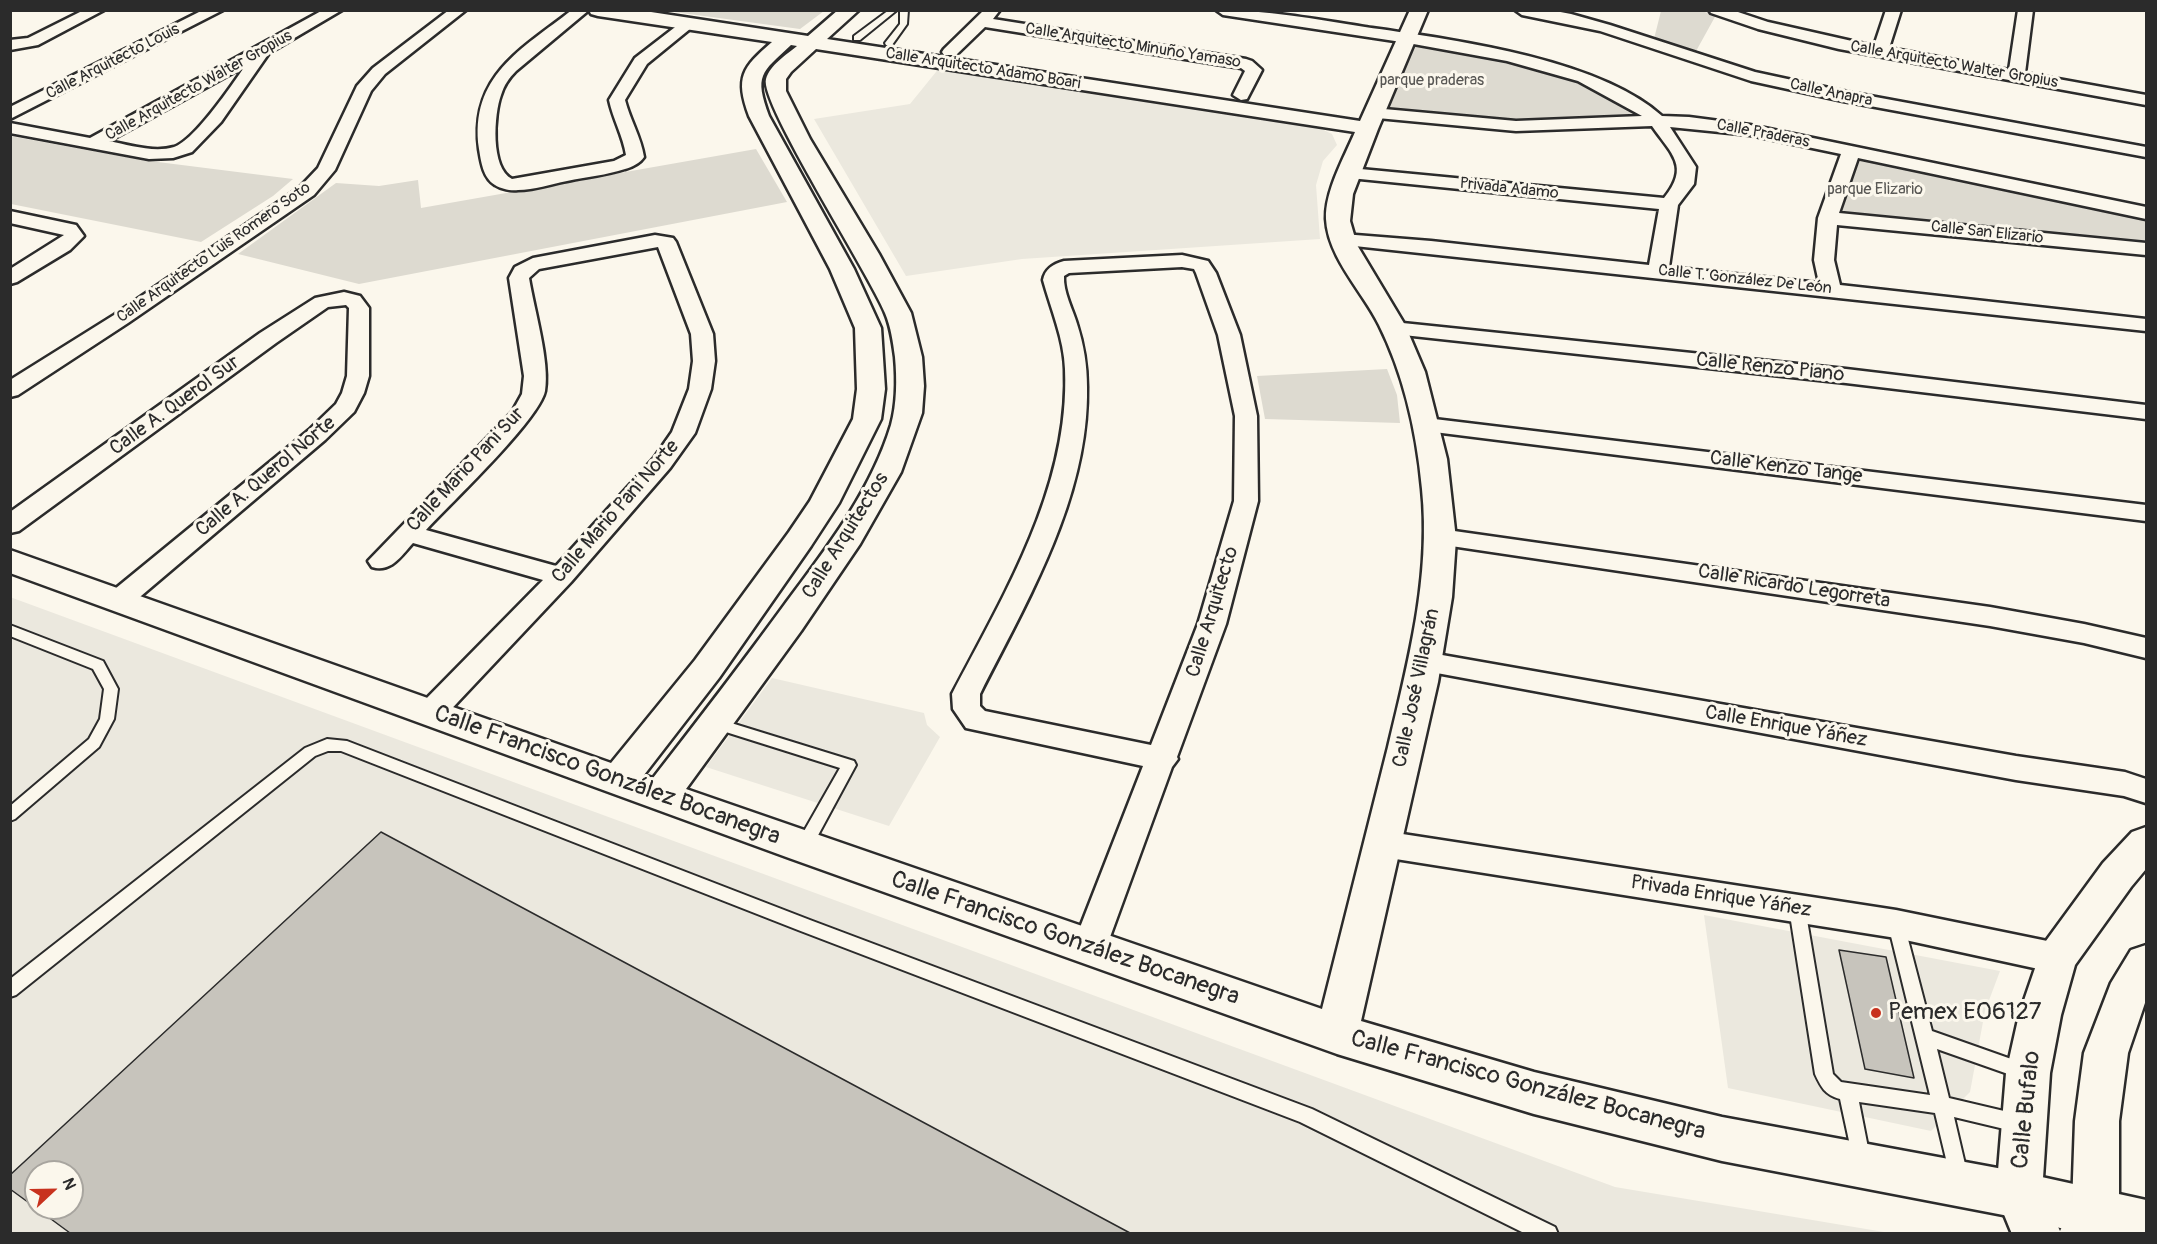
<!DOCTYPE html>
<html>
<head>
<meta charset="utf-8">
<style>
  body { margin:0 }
  #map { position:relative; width:2157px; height:1244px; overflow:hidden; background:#fbf7ec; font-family:Pangolin,sans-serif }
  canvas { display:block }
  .frame { position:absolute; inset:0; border:12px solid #2b2b2b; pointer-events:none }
  .north { position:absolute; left:24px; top:1160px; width:60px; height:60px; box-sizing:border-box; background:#fbf7ec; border:2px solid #a8a59f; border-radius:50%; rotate:68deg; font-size:16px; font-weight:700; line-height:24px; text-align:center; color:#2b2b2b }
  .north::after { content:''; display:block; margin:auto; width:21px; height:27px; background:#c8321e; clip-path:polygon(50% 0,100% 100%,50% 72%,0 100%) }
</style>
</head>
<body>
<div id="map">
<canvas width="2157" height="1244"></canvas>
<div class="frame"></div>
<div class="north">N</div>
</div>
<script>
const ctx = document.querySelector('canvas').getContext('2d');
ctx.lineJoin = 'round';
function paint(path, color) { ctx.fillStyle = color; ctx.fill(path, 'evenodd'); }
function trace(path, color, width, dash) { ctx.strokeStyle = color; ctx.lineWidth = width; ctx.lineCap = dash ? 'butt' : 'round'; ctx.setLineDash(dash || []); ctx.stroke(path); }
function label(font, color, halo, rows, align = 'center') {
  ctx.font = font + ' Pangolin,sans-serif'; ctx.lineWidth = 6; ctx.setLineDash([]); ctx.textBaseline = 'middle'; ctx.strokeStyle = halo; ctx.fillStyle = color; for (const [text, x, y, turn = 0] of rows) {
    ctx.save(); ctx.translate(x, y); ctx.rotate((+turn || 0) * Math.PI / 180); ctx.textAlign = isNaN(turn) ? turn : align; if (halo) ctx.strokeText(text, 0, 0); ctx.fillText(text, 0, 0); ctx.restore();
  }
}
paint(new Path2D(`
  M940,67L1309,123L1332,134L1337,145L1323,161L1316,185L1320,239L1022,259L906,276L814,119L910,104Z
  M10,597L1615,1187L1890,1233H11ZM36,1172H72V1208H36Z
  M772,678L924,713L927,725L940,737L889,826L706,767Z
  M1704,915L2000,971L1985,1011L1970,1092L1931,1131L1728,1088Z`), '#ebe8de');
paint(new Path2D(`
  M667,11L824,10V11L800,29Z
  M1661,11H1701L1716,15L1695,53L1654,39Z
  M1408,38L1555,68L1657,121L1557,126L1373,113Z
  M10,136L142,160L293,179L273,196L201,242L11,204Z
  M756,149L787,202L359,284L238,254L336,183L379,186L418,180L421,208Z
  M1851,151L2146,214V249L1828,218Z
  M1387,369L1397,395L1400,423L1265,419L1257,376Z`), '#dddad0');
const building = new Path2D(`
  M381,832L1130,1233H70L36,1208H72V1172H36V1208L10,1189V1175Z
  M1839,950L1886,957L1914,1078L1865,1069Z`);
paint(building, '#c7c4bc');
trace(building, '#2b2b2b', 1.5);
const service = new Path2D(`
  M889,10H897L860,40H854V36Z
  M900,10H908L907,24L892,45H886L885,43L900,24Z
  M10,625L103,661L118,689L114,719L99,747L15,819L10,821V806L89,739L100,719L104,689L93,669L10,636Z
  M715,718L854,761L856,765L809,852L803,853L797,852L795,847L840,768L710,727L708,723L710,719Z
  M327,739L347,741L810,920L1312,1109L1555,1227L1558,1234H1526L1300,1122L798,930L341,751H328L315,756L16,995L10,997V979L305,748Z
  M1797,901L1803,903L1805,908L1833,1074L1841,1082L1930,1095L1888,924L1890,919L1896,917L1902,919L1904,924L1932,1031L2031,1066L2034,1072L2031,1078L2025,1080L1937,1049L1949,1098L2021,1115L2027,1118L2030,1124L2027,1130L2021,1133L1954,1117L1968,1177L1966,1184L1959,1186L1952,1184L1935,1113L1859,1102L1870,1158L1868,1164L1861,1167L1854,1164L1840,1099C1825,1095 1821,1087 1815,1074L1789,908L1791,903Z`);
const minor = new Path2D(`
  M84,10H104L38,45L10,50V40L28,38Z
  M203,10H223L10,119V107Z
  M323,10H342L269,53L221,122L192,152L173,158L149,159L10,133V123L90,138ZM245,66C232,85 195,140 174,147C154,153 129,145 109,141Z
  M449,10H466L385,74L371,91L335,170L314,195L128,323L18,395L10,397V380L114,315L300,187L318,168L357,86L373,68Z
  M572,10H589L516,71C509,78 504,85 501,95C494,114 490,168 512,179L614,161L626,155C623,136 613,119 609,100L635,58L683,21L688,19L696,24L647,64L625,100C630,120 641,137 644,157C640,163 632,167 625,169C607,175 586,177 567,181C551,184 534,190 518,190C511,191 501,189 495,185C483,178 481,161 479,149C469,76 522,49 572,10Z
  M984,10H1000L993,19L1246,59L1252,61L1262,70L1247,99L1241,100L1233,95L1245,71L1241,68L985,27L956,55H944L942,52L944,49Z
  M1216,10C1266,10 1315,19 1365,27C1449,39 1598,58 1662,116L1689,117L1750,125L2146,207V219L1858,158L1839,213L2146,243V255L1837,225L1834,260L1840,285L2146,319V331L1336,244L1333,240L1336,236L1343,234L1431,241L1649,265L1659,209L1350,178L1344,177L1341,173L1344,169L1350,168L1664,198C1690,166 1672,155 1652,126L1516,131L1367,117L1364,113L1367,109L1373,108L1516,121L1642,116L1578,81L1507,61L1408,43L1223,15ZM1670,127L1750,135L1841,154L1818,218L1814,260L1819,283L1669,267L1678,205L1694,184L1696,167Z
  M1515,10H1550L1571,14L1610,25L1755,72L1843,91L2146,147V157L1843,101L1751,81L1600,31L1522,15Z
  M1709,10H1732L1768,22L1874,46L1886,10H1901L1889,48L2009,70L2018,10H2033L2025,73L2146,95V105L1839,49L1758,29L1711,13Z
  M10,211L76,225L84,236L70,250L17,282L10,284V269L64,235L10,223Z
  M655,235L673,238L676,242L713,334L715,361L711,389L695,433L670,468L571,582L441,720L431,723L421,720L417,712L421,704L543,580L413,543C401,556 391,573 372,567L368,561L512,412L522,394L524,376L509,278L515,267L533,258ZM658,247L691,334L693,361L689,389L672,432L654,458L556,566L426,530C450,504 539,420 545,391C550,362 534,309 529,278L539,269Z
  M1182,255L1208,261L1216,273L1240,335L1257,416L1258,501L1226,624L1177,757L1178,759L1172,767L1106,948L1101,958L1089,963L1077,958L1072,948L1143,766L966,728L953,709L952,694C1005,593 1070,486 1065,369C1064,339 1051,309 1043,280C1045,269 1053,264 1064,261ZM1182,267L1194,269L1196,273L1218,335L1235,416L1234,501L1198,624L1151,745L985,711L980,706V694C1028,599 1089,497 1087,387C1087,365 1084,346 1077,324C1073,310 1063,292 1064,276L1069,273Z
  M344,292L360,296L369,308V376L364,393L354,412L325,440L128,607L119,609L110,607L106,600L110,593L309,430L336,404L342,393L347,376L349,308L346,305L328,307L276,343L19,531L10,533V512L260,333L315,298Z
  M1393,322L1846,369L2146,405V419L1846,383L1385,333L1382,328L1385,323Z
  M1426,418L2146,505V521L1418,430L1414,425L1418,420Z
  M1440,529L1990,607L2084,624L2146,638V658L2084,643L1990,626L1431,543L1427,537L1431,531Z
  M1425,652L2016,756L2125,772L2146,779V803L2124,796L2016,780L1415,669L1411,662L1415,655Z
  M1383,831L1896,910L2057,943L2069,948L2074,958L2069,968L2057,973L1896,938L1383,857L1372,853L1367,844L1372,835Z`);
const tertiary = new Path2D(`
  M589,10H638L808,36L838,10H859L827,39L1360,121L1410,10H1428L1378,129L1353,194L1350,221L1357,245L1405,325L1425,372L1447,459L1456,539L1452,597L1438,682L1361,1021L1534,1072L1722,1117L2019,1172L2146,1200V1234H2085L2019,1218L1722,1161L1534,1114L1337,1054L789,858L10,573V550L611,763L695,660L789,532L810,501L853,419L857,389L855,328L830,269L749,116C735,77 742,68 772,42L598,16L591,14ZM791,45L797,46C786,55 770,65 766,79C759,102 870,275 885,313C891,327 893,342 895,357C897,379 897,403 891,425C871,491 826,549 785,604C742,663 698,720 653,778L644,775L719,678L811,546L839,503L881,419L885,389L881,328L854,269L769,116C754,75 761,73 791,45ZM816,49L1355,132C1344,158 1325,191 1326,219C1328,258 1363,292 1379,325C1404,375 1417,434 1422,489C1431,576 1408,663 1388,747C1366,834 1344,922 1322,1009L686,789L801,631L860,544L901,472L922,413L924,386L922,357L911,313L879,254L810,139L786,91V79L791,72Z`);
const secondary = new Path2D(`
  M2146,827V869L2131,887L2075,965L2061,1015L2050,1073L2042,1193L2060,1231L2072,1206L2075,1121L2084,1053L2111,983L2131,950L2146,945V1000L2128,1053L2119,1121V1212L2109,1234H2012L1996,1195L2006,1073L2019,1015L2043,945L2103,863L2132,832Z`);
trace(service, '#2b2b2b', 4);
trace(minor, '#2b2b2b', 5);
trace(tertiary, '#2b2b2b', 5);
trace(secondary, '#2b2b2b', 5);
paint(service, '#fbf7ec');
paint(minor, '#fbf7ec');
paint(tertiary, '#fbf7ec');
paint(secondary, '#fbf7ec');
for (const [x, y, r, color] of [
  [1876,1013,6,"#c8321e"]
]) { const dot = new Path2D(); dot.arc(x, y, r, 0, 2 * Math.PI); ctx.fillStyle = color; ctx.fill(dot); trace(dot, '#fbf7ec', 2); }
label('16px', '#2b2b2b', '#fbf7ec', [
  ["Calle Arquitecto Minuño Yamaso",1133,46,9],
  ["Calle Arquitecto Louis",113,62,-27],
  ["Calle Arquitecto Walter Gropius",1954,65,10],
  ["Calle Arquitecto Adamo Boari",983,69,9],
  ["Calle Arquitecto Walter Gropius",199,86,-29],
  ["Calle Anapra",1831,93,12],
  ["Calle Praderas",1763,134,11],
  ["Privada Adamo",1509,189,6],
  ["Calle San Elizario",1987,233,6],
  ["Calle Arquitecto Luis Romero Soto",214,253,-35],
  ["Calle T. González De León",1745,280,6]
]);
label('16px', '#585754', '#fbf7ec', [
  ["parque praderas",1432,81],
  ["parque Elizario",1875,190]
]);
label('20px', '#2b2b2b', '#fbf7ec', [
  ["Calle Renzo Piano",1770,368,6],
  ["Calle A. Querol Sur",175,406,-36],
  ["Calle Kenzo Tange",1786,468,7],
  ["Calle Mario Pani Sur",466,470,-47],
  ["Calle A. Querol Norte",266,477,-40],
  ["Calle Mario Pani Norte",616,512,-49],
  ["Calle Arquitectos",846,536,-58],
  ["Calle Ricardo Legorreta",1794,587,9],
  ["Calle Arquitecto",1213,612,-73],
  ["Calle José Villagrán",1417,688,-78],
  ["Calle Enrique Yáñez",1786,727,10],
  ["Privada Enrique Yáñez",1721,897,9]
]);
label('24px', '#2b2b2b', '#fbf7ec', [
  ["Calle Francisco González Bocanegra",607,776,20],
  ["Calle Francisco González Bocanegra",1065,939,19],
  ["Calle Francisco González Bocanegra",1528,1086,15],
  ["Calle Bufalo",2027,1110,-84]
]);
label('24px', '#2b2b2b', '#fbf7ec', [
  ["Pemex E06127",1888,1013]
], 'left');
</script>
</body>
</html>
